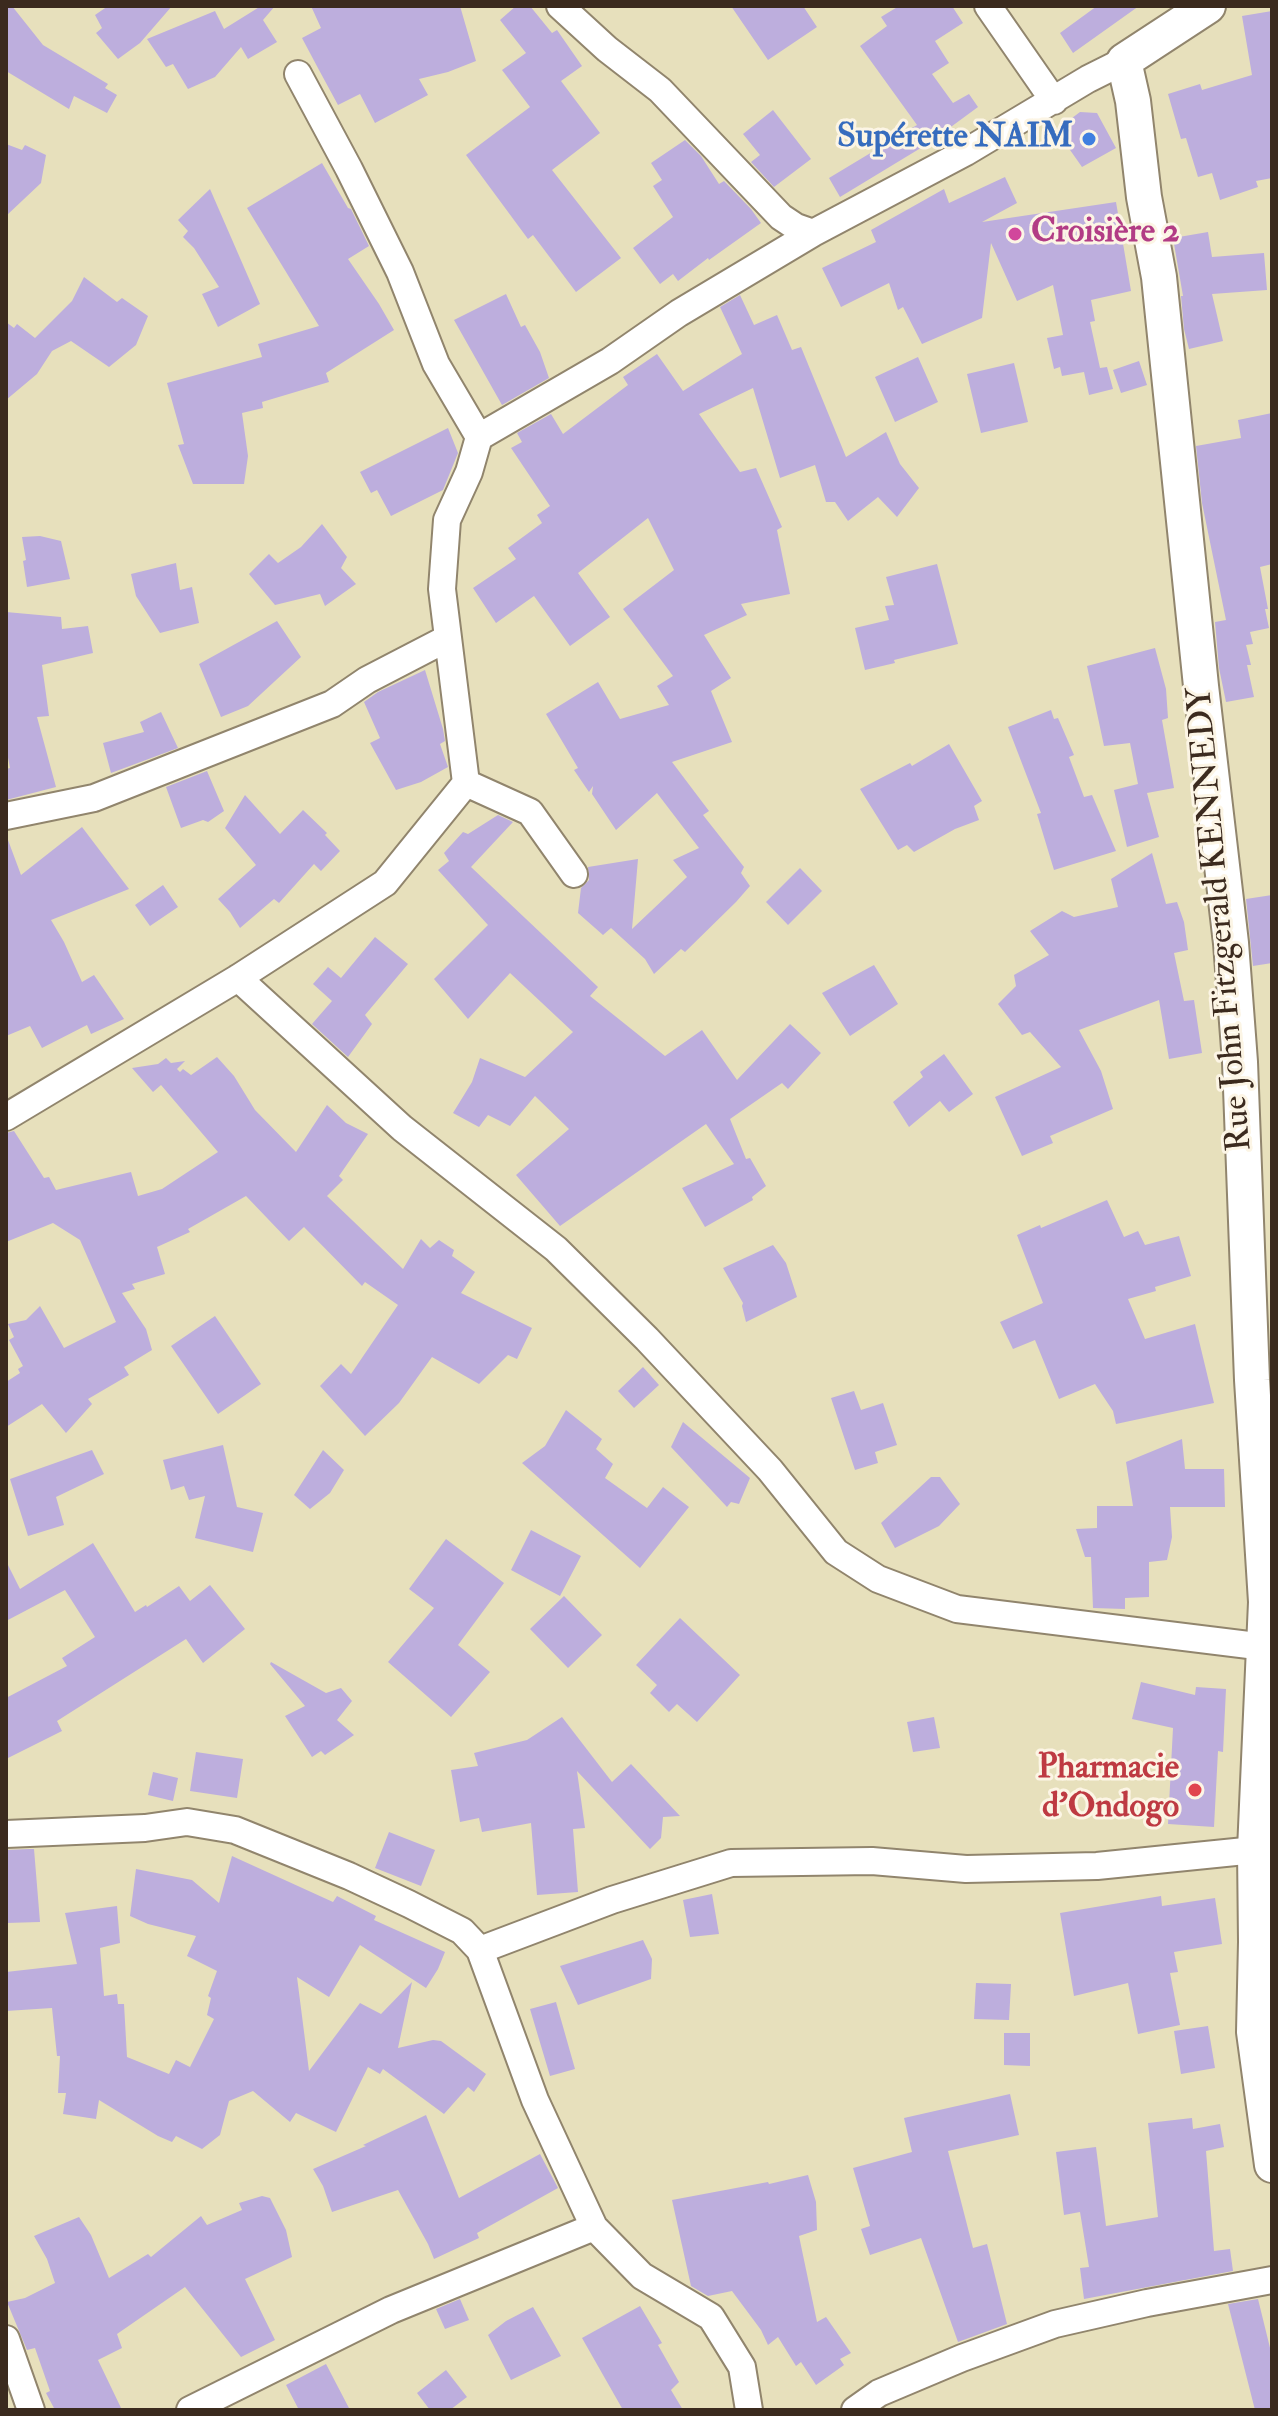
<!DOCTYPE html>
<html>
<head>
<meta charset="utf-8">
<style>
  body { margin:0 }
  #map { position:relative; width:1278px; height:2416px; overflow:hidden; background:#e7e0bc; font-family:"IM FELL Double Pica",serif }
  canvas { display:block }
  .frame { position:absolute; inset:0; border:8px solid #3b2a1e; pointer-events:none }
</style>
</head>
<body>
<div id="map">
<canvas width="1278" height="2416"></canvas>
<div class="frame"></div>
</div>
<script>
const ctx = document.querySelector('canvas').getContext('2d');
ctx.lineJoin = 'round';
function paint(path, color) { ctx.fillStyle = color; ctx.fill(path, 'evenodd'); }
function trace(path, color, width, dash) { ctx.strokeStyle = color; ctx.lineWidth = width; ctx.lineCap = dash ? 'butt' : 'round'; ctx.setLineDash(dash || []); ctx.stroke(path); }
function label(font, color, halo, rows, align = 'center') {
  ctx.font = font + ' "IM FELL Double Pica",serif'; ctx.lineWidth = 6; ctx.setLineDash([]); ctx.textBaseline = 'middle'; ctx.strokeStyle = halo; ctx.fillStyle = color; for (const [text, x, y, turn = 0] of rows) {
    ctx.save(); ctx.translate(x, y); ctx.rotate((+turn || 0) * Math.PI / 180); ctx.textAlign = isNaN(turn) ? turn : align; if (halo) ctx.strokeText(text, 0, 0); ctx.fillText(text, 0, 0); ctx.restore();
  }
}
paint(new Path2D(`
  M6,6H12L43,45L108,84L105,88L117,95L107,113L74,96L69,109L6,71Z
  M108,6H172L140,43L118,59L96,33L102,28L95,15Z
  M261,6H275L263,20L277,42L248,59L241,47L215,77L188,89L173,64L166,67L147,39L215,11L224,29Z
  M311,6H460L476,61L448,72L419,79L428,95L375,123L360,94L338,105L319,70L302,38L321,28Z
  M516,6H530L552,33L557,30L582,66L561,81L600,133L552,170L621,258L576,292L533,235L528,239L466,155L530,107L502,70L526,53L500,20Z
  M731,6H803L817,27L768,60Z
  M899,6H952L963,23L935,41L949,63L932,74L953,103L969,94L978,107L929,143L840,197L829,178L917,125L860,46L887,26L881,17Z
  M1097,6H1139L1073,53L1060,33Z
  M1272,11V178L1256,181L1258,187L1220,200L1212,173L1198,177L1186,138L1181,139L1168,94L1200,84L1202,90L1252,75L1242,16Z
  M773,110L811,159L774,187L751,162L760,155L743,134Z
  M1080,112L1097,113L1116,148L1082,167L1056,130Z
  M685,140L701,156L719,184L724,181L751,209L761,223L709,260L708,258L678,281L673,274L660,284L633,248L673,217L653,186L662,180L651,163Z
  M6,144L22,150L25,145L46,155L41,183L6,216Z
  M322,163L348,208L351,209L369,246L348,259L379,304L394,330L326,373L329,382L262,402L263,408L242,413L248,456L244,484H193L178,445L184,444L167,383L262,357L258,344L319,326L247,208Z
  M1005,177L1017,203L982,222L1116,202L1131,291L1091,300L1095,321L1090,322L1100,368L1107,367L1113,389L1089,395L1084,372L1062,376L1060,367L1054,369L1047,338L1063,335L1053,285L1017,301L991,243L982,318L922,344L903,307L898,310L889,283L841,307L822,268L876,242L871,230L944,189L949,203Z
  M210,189L260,304L218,327L202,294L219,287L194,248L183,237L188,231L178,220Z
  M1208,232L1212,257L1264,253L1267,290L1212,294L1223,341L1189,349L1184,329L1181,296H1183L1173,238Z
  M84,277L117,302L122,298L148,316L136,345L109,367L71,341L52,351L37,374L6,400V322L14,328L17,324L35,338L72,301Z
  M506,294L521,327L525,325L540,352L549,378L502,405L454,320Z
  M740,295L754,325L777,315L792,350L801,347L846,457L886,432L900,464L919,488L897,517L878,497L848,521L835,502H826L815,465L780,478L753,388L699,414L740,472L756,468L782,527L777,530L790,594L741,604L747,615L704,635L731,678L711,691L732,742L672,762L709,811L703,815L744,867L741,873L750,886L736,902L685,952L681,949L654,974L645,959L611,928L603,935L578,913L581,888L589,880L588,867L638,859L632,929L687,877L673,860L699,848L657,793L616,830L592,794L593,786L589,792L574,770L578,768L546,714L598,682L620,719L669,705L657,686L673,676L623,609L674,570L648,518L578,573L610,617L570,646L534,596L496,623L473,588L516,559L508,548L542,523L537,515L550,506L511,448L522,442L517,433L551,414L563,434L628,385L623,377L657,354L683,391L742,354L720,307Z
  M918,357L938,402L895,422L875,377Z
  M1139,361L1147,385L1121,393L1113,370Z
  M1014,363L1028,422L981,433L967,374Z
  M1272,413V564L1260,567L1268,609H1265L1269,628L1250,632L1253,644L1246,645L1251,665H1247L1254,697L1226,702L1219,668L1215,622L1226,620L1202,503L1196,446L1241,438L1238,420Z
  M448,428L458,453L443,490L391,516L377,490L371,493L360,472Z
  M322,524L347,557L341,568L356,584L325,606L320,594L275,605L249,574L269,554L278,563L301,547Z
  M40,536L61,541L70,579L27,587L23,561L26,560L22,537Z
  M176,563L180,590L192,587L199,623L160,633L136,596L131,574Z
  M937,564L958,644L894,660L895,663L865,670L855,628L889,620L885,606L894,605L886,577Z
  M6,612L61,617L62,629L88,626L93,653L42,665L49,716L37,717L56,787L6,800V769L10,768L6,747Z
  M277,621L301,657L248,706L221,717L199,664Z
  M1155,648L1166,689L1168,718L1162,720L1174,788L1147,793L1159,837L1127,847L1114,790L1138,784L1130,743L1104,746L1087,666Z
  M425,670L443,729L445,741L440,744L448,767L421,782L396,790L370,743L380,738L364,702L378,692Z
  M1051,710L1054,719L1058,718L1074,755L1069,757L1084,797L1092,795L1116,851L1054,870L1037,814L1041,813L1008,727Z
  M161,712L178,748L111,773L103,743L144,732L140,722Z
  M949,744L982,801L974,806L979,820L955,829L914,852L907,845L898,850L860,789L910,763L912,766Z
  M207,771L224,811L208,822L203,820L181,828L166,787Z
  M245,795L280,834L303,810L327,833L325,835L340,851L321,871L314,864L279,903L274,899L240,928L230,912L218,899L256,865L225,828Z
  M498,815L513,822L471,867L598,987L590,996L665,1056L702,1030L737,1080L790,1024L821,1053L788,1089L782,1083L730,1119L746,1159L750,1158L766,1186L752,1197L753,1200L705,1227L682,1188L734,1164L706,1124L560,1226L516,1175L569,1129L535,1096L510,1126L488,1115L479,1127L453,1113L472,1082L480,1058L525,1077L573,1032L510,973L468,1019L434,979L488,925L438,870L449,861L444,853L463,832L468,834Z
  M82,827L129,889L51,920L64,942L82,982L94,975L124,1019L91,1034L87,1025L42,1048L30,1026L6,1036V841L8,840L21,875Z
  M1152,853L1166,904L1177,902L1184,922L1188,950L1174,953L1184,1001L1194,1000L1202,1053L1169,1059L1159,1000L1079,1030L1101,1071L1113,1109L1050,1136L1053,1143L1022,1156L995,1097L1061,1067L1030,1032L1022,1035L998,1004L1016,986L1014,975L1049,955L1030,931L1062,911L1074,917L1118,907L1111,879Z
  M800,868L822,891L788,925L766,902Z
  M163,885L178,907L150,926L135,905Z
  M1272,895V963L1253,966L1246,899Z
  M375,937L408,964L365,1015L372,1024L348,1057L312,1024L332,1001L313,984L328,967L341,978Z
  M874,965L898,1004L850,1036L822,993Z
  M944,1054L973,1094L949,1112L940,1101L909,1127L893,1102L923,1077L920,1072Z
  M217,1057L234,1076L255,1110L296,1152L327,1105L346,1123L368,1134L339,1176L343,1180L327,1196L403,1269L421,1239L430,1248L439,1240L454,1250L452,1256L475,1272L461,1293L532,1328L517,1359L508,1355L479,1384L432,1357L399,1403L365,1436L320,1386L341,1364L351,1374L398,1305L365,1282L362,1286L304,1227L289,1241L246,1196L188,1229L190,1232L157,1247L165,1274L132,1284L135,1289L122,1293L146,1329L152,1350L124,1367L129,1375L88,1399L92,1404L66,1433L42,1404L6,1427V1382L20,1373L18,1369L23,1366L9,1340L14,1337L8,1324L26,1320L40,1306L64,1348L116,1322L80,1240L53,1223L6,1242V1133L14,1131L44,1178L49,1177L56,1190L131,1172L138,1196L162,1189L218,1152L161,1085L153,1092L132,1068L158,1064L166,1058L171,1063L185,1061L177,1069L180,1072L183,1069L191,1075Z
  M1107,1200L1124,1237L1138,1231L1145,1245L1179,1236L1191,1276L1155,1287L1156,1291L1128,1299L1145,1339L1195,1324L1214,1403L1116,1424L1113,1411L1095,1384L1059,1399L1035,1340L1013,1349L1000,1322L1043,1303L1017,1235L1040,1225L1041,1228Z
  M773,1245L786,1263L797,1297L746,1322L742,1306L743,1303L723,1268Z
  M215,1316L261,1384L218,1414L171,1346Z
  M643,1367L659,1385L634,1408L618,1391Z
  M854,1391L861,1410L883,1403L897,1445L875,1452L878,1463L855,1470L831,1398Z
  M566,1410L602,1439L596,1449L613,1464L605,1478L647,1508L663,1487L689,1507L640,1568L522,1463L545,1446Z
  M683,1422L750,1478L739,1504L731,1502L727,1507L671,1447Z
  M1182,1439L1185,1469H1224L1225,1507H1170L1172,1537L1167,1560L1149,1562V1597L1125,1598V1609L1093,1608L1091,1557H1085L1076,1529L1097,1528V1506H1133L1126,1462Z
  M223,1445L237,1507L263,1513L253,1552L195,1538L205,1496L189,1500L184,1486L171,1490L163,1460Z
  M92,1450L104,1474L56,1497L64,1525L28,1536L10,1479Z
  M323,1450L344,1470L330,1493L310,1509L294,1495Z
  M931,1477H940L960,1504L939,1526L895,1548L881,1523Z
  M531,1530L581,1556L560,1596L511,1570Z
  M446,1539L504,1583L458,1645L490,1672L451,1717L388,1662L434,1608L409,1589Z
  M93,1543L135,1612L146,1605L147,1607L179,1586L190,1601L210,1585L245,1629L203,1663L186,1639L57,1721L62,1731L6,1759V1698L67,1666L62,1658L95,1637L65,1590L6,1621V1561L20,1589Z
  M564,1596L602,1635L568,1668L530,1629Z
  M680,1618L740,1675L697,1722L677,1704L669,1712L650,1693L657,1685L636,1665Z
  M271,1662L326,1693L341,1688L352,1701L337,1720L354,1735L325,1755L321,1751L312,1757L285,1716L305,1706L270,1664Z
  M1141,1682L1195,1695L1196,1687L1226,1689L1223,1752L1218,1751L1214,1827L1168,1824L1173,1728L1132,1719Z
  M562,1717L612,1782L631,1764L680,1816L663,1817L661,1838L650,1849L577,1771L585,1828L573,1829L578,1892L537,1895L531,1823L482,1832L479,1818L460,1822L451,1770L478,1766L474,1753L527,1740Z
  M934,1717L940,1748L913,1752L907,1722Z
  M196,1752L243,1759L237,1798L190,1791Z
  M153,1772L178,1778L173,1801L148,1795Z
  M389,1832L435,1850L421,1886L375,1868Z
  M29,1849H34L40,1922L6,1923V1850Z
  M232,1856L333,1902L337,1896L376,1916L374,1920L445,1952L438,1969L426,1988L360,1945L329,1997L297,1977L309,2071L360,2003L381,2014L412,1982L398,2048L433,2040L441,2041L486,2074L474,2092L468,2087L444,2114L383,2069L380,2074L368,2067L336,2132L296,2113L290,2122L253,2091L229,2101L220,2135L202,2149L176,2136L172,2142L158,2136L99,2100L96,2119L63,2114L66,2093H58L60,2056H57L52,2008L6,2011V1972L77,1964L65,1913L117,1906L120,1943L100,1948L104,1996L117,1994L118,2004H124L127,2057L169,2074L176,2060L190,2067L214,2019L207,2015L211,1998L208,1996L217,1971L187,1956L196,1936L148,1924L130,1916L136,1869L192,1880L219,1903Z
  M712,1894L719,1934L690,1937L683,1900Z
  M1161,1896L1162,1906L1215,1898L1222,1944L1174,1952L1178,1972L1170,1973L1180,2025L1138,2034L1128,1983L1074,1996L1060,1913Z
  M643,1940L652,1959L651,1979L578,2005L560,1966Z
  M976,1983L1011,1984L1009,2020L974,2019Z
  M556,2002L575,2069L550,2076L530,2009Z
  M1208,2026L1215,2068L1181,2074L1174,2031Z
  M1004,2033H1030V2066L1004,2065Z
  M1010,2094L1019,2135L948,2151L973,2248L987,2244L1007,2324L958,2342L921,2238L870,2255L861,2229L870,2226L853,2168L912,2152L904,2118Z
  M426,2115L459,2198L540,2154L558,2188L477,2233L479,2238L434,2259L428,2244L398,2190L332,2212L323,2186L313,2169L366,2146L363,2145Z
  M1192,2118L1193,2129L1220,2124L1224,2147L1206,2151L1214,2251L1230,2249L1233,2271L1084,2299L1080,2268L1089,2267L1080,2212L1064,2215L1056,2152L1096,2147L1106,2226L1158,2217L1148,2123Z
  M808,2175L816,2202L817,2230L799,2236L817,2322L826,2317L851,2353L840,2359L844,2365L816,2385L801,2362L796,2366L778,2337L768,2345L761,2330L732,2291L708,2296L691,2286L672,2200L768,2182L769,2184Z
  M262,2196L270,2198L286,2230L292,2257L245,2279L275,2340L241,2357L185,2287L117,2334L122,2348L98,2360L122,2410H55L46,2393L50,2391L35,2348L27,2350L7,2302L25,2298L55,2283L47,2259L34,2236L79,2217L91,2235L109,2278L148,2254L151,2257L201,2216L207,2225L242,2210L239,2203Z
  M460,2299L469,2320L445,2329L436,2309Z
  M1258,2299L1272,2356V2410H1255L1228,2304Z
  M640,2306L662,2343L658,2345L679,2382L671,2390L683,2410H623L582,2338Z
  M533,2307L561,2356L511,2380L488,2335L506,2321Z
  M326,2364L350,2410H299L286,2385Z
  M446,2370L467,2397L450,2410H430L417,2393Z`), '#bdaedd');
const minor = new Path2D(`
  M560,6L607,49L660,90L781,217L796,227L813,233
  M988,6L1054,101
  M298,74L349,169L400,272L436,364L479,437
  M6,816L94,798L332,704L367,680L448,638
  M574,874L530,812L466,783L442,589L447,520L469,472L479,437L610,361L679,313L813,233L966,152L1088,79L1124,61
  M238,978L402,1128L556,1249L647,1339L770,1470L836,1552L878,1579L957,1609L1265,1647
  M6,1117L238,978L385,883L466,783
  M6,1834L145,1828L187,1822L235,1830L349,1876L409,1904L462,1931L480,1950L535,2100L594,2227L642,2276L711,2317L742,2367L749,2410
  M480,1950L612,1900L731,1863L872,1861L966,1869L1097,1866L1255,1850
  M6,2339L31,2410
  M190,2410L391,2310L594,2227
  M855,2410L879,2393L962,2358L1055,2324L1147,2303L1272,2280`);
const tertiary = new Path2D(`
  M1208,6L1124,61L1133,101L1144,197L1159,277L1201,686L1231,943L1240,1062L1252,1380L1266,1602L1255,1850L1256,1942L1254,2032L1272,2165`);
trace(minor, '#91856d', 30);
trace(tertiary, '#91856d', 38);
trace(minor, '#fff', 26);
trace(tertiary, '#fff', 34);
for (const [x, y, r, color] of [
  [1089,139,8,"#3f7fe0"],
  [1015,234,8,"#d1479c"],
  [1195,1790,8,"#e0444e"]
]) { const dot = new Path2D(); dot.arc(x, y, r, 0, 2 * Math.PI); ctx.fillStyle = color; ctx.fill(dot); trace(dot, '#fcf5e5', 3); }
label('bold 34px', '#366cbe', '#fcf5e5', [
  ["Supérette NAIM",1073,139]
], 'right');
label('bold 34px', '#b23c85', '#fcf5e5', [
  ["Croisière 2",1031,234]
], 'left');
label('34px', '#3b2a1e', '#fcf5e5', [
  ["Rue John Fitzgerald KENNEDY",1222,919,-95]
]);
label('bold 34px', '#be3a42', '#fcf5e5', [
  ["Pharmacie",1179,1770],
  ["d'Ondogo",1179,1809]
], 'right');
</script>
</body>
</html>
